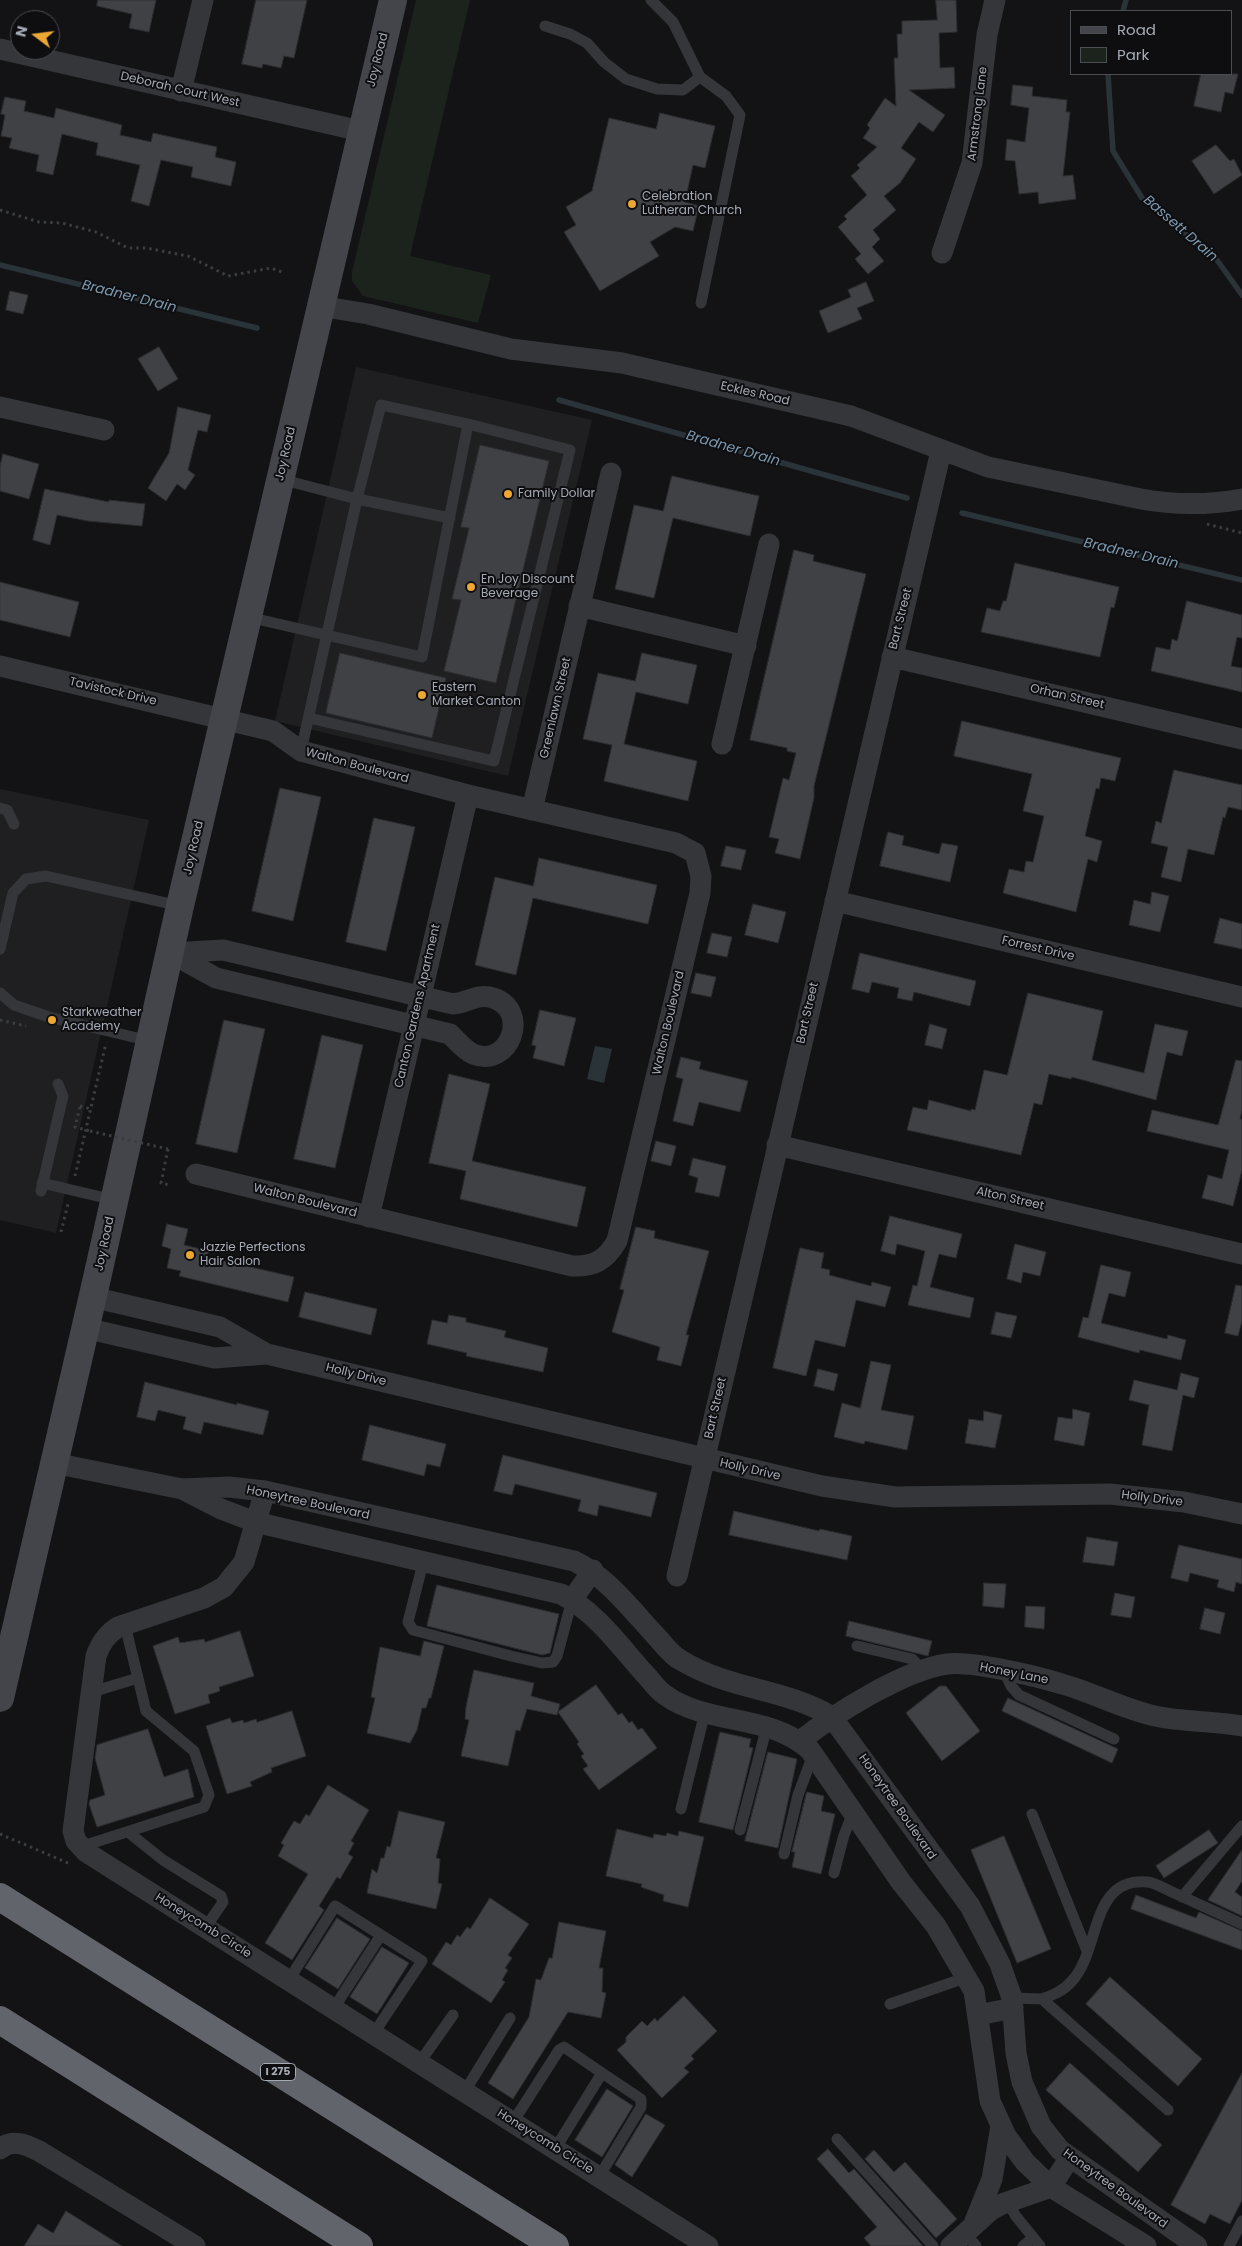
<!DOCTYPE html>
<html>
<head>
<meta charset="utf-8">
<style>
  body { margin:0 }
  #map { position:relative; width:1242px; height:2246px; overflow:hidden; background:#131315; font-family:Poppins,sans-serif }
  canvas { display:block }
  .legend { position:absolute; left:1070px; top:10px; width:162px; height:65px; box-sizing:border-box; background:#0e0e10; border:1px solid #4a4d52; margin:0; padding:6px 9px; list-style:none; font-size:15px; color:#a5abb5 }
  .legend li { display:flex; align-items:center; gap:10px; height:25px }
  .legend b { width:25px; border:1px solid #4a4d52 }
  .north { position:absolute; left:10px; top:10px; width:50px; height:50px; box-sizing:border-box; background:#0e0e10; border:1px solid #4a4d52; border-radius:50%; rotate:285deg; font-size:14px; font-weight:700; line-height:20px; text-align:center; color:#a5abb5 }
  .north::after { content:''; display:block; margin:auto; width:18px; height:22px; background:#eda833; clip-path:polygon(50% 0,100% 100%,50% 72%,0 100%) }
</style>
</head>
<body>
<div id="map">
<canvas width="1242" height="2246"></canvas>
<ul class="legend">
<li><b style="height:6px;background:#43454a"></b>Road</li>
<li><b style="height:14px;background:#1c231c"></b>Park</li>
</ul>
<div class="north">N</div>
</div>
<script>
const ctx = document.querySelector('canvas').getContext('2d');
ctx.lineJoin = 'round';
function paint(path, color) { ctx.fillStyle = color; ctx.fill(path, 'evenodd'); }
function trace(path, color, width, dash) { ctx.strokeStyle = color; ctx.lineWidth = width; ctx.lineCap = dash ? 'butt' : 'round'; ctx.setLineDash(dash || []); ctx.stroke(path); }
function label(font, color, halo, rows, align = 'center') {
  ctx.font = font + ' Poppins,sans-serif'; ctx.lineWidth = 4; ctx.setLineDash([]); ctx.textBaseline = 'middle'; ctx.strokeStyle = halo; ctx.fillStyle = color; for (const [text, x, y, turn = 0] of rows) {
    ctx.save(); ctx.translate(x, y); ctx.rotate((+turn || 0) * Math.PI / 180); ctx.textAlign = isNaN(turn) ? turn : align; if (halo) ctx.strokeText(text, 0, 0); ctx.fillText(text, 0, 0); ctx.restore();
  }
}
paint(new Path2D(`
  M356,367L592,420L508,776L275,721Z
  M0,789L149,820L56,1233L0,1220Z`), '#1f1f22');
paint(new Path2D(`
  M416,0H470L410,256L491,275L478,323L363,296L352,281V272Z`), '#1c231c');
paint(new Path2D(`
  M595,1046L612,1049L604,1083L587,1079Z`), '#2a3338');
trace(new Path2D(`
  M1123,11L1126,0
  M1108,74L1113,151L1142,198L1217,260L1242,295
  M0,265L257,328
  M559,400L907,498
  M962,513L1242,580`), '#2a3338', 5.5);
const building = new Path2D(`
  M98,0H156L149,32L129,28L132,14L97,6Z
  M256,0H307L294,58L284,56L281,68L263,64L262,68L242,64Z
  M936,0H956L957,32L939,33L940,68L954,67L955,88L909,90L945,115L933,132L919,122L901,148L916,159L900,183L884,196L896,210L873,230L880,239L872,247L884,261L868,274L855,259L861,254L838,227L847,219L844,216L867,195L851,176L860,168L857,165L877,147L863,138L870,128L867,125L885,98L896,106L894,58H898L897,34H902V21L937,20Z
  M1201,74H1238L1233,94L1225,92L1221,112L1194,106Z
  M1013,85L1033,87L1032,96L1067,100L1066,112H1070L1063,176L1073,175L1076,199L1039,204L1038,192L1019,194L1015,161L1005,160L1007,139L1025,142L1029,108L1011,105Z
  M5,97L26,101L24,111L54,118L56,108L122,125L120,135L151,142L153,133L217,147L215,157L236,162L231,186L191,177L193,167L161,160L149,206L131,201L140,165L96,155L98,143L62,134L53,175L36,171L39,155L9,148L12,138L1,136L5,115L1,114Z
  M660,113L715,126L705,168L693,165L685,202L699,206L693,231L675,227L650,242L659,256L600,291L564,232L576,225L566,207L592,191L609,118L656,129Z
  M1216,145L1230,161L1234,159L1242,175L1214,194L1192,161Z
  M866,282L874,301L857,308L862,319L828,333L819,311L851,297L848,290Z
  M10,291L28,295L23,314L6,310Z
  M159,347L178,379L158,391L138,359Z
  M178,407L211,415L207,432L198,430L188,470L195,475L185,490L177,484L166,501L148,488L169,453Z
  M480,445L549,461L496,683L444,671L461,600L452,599L469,528L461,527Z
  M3,454L39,464L29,499L0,491V466Z
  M672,476L759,496L750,536L673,518L654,598L615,589L634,505L663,511Z
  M45,489L109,502V500L145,504L142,526L88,521L57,515L50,545L33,540Z
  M794,550L814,555L813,561L866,574L814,786V798L800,859L775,853L779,839L769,837L783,778L789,780L796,753L787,751V748L750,740Z
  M1015,563L1119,587L1114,608L1111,607L1100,657L981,632L987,608L1000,611L1003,601H1006Z
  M0,582L79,602L70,637L0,620Z
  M1187,601L1242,615V638L1237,637L1231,666L1242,668V692L1151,671L1156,647L1170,650L1172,639L1177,641Z
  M340,653L446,678L432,738L326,713Z
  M642,653L697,665L688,704L636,692L624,744L697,761L688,801L604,781L612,745L583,739L598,673L635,681Z
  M962,721L1121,758L1115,781L1101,778L1099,789L1096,788L1085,836L1102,841L1097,862L1088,859L1076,912L1003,893L1009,869L1024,872L1026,861L1033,862L1044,816L1023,811L1032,774L954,756Z
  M1174,770L1242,785V810L1228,807L1225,818L1223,817L1214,855L1188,849L1181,882L1161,877L1168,847L1151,843L1156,821L1161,823Z
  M280,788L321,797L293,921L252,911Z
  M374,818L415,827L386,951L346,942Z
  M888,832L904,836L902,845L939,854L942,843L958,846L950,882L880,866Z
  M726,846L746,850L741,870L721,866Z
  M539,858L657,885L648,924L533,898L516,975L475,965L495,877L533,886Z
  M1152,892L1169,896L1160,932L1129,925L1134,900L1150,904Z
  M753,904L786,912L778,943L745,935Z
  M1220,918L1242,924V949L1214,943Z
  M712,933L732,937L727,957L707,953Z
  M860,953L976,981L970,1006L914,992L912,1001L897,998L899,988L872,982L869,993L852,989Z
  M696,973L716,977L711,997L691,993Z
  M1028,993L1103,1011L1092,1060L1144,1073L1155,1024L1188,1031L1182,1056L1167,1052L1156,1100L1072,1077L1071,1079L1049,1074L1042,1105L1034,1103L1021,1155L907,1130L913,1107L927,1110L929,1100L971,1111V1109L975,1110L984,1070L1007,1075Z
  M540,1010L576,1018L564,1066L533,1058L536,1046L532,1045Z
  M224,1020L265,1029L237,1153L196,1144Z
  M930,1024L947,1029L942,1049L925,1045Z
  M322,1035L363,1045L335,1168L294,1159Z
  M681,1057L701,1062L699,1069L748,1081L740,1112L699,1102L693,1126L673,1121L683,1079L676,1077Z
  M1236,1060L1242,1061V1110L1240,1119H1242V1170L1233,1206L1202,1198L1208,1175L1222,1179L1229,1150L1147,1131L1152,1110L1218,1125Z
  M449,1074L490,1084L472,1161L586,1187L577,1227L460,1199L466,1171L429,1163Z
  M656,1141L676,1146L671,1166L651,1161Z
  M693,1158L726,1166L719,1197L695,1192L698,1178L689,1175Z
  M890,1216L962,1234L956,1258L939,1254L930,1287L974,1298L970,1318L908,1305L913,1285L917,1286L925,1251L897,1244L895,1255L881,1251Z
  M167,1224L188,1229L184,1245L209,1251L207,1257L294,1277L288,1302L179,1276L181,1271L167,1268L171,1249L162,1246Z
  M636,1227L655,1231L654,1238L709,1251L686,1335H689L681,1366L657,1360L660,1347L612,1332L624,1290L620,1289Z
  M1015,1244L1046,1252L1040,1276L1023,1272L1021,1283L1007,1279Z
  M800,1248L824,1253L821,1268L830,1270L829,1275L871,1286L872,1282L891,1287L885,1307L856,1300L845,1347L815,1340L806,1376L773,1368Z
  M1101,1265L1131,1272L1125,1297L1109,1293L1101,1323L1167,1339L1168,1335L1186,1340L1181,1360L1140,1350L1139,1353L1078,1337L1083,1317L1088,1318Z
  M1236,1285L1242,1286V1321L1238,1336L1225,1333Z
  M305,1292L377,1309L371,1335L299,1317Z
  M996,1312L1017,1316L1011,1338L991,1334Z
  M449,1315L466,1318V1322L506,1331L504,1337L548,1348L543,1372L466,1356L467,1353L427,1344L432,1320L447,1323Z
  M871,1361L891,1365L881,1410L914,1416L907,1450L865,1441L864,1444L834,1437L842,1403L860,1408Z
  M818,1369L838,1374L834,1391L814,1386Z
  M1181,1373L1199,1378L1194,1398L1183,1395L1172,1451L1142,1445L1149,1405L1129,1400L1134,1380L1177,1390Z
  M145,1382L237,1405V1403L269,1411L263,1435L204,1422L201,1434L183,1429L186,1417L158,1410L155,1421L137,1417Z
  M1073,1409L1090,1413L1084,1446L1054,1440L1058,1417L1072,1419Z
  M984,1411L1002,1415L995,1448L965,1443L969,1419L983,1421Z
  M370,1425L446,1444L440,1467L427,1464L424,1476L362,1460Z
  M503,1455L657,1493L651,1517L599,1505L597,1516L578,1511L581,1500L515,1484L512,1495L494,1491Z
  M734,1511L819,1531L820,1529L852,1536L847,1560L729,1535Z
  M1087,1537L1118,1542L1114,1566L1083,1562Z
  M1179,1545L1242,1559V1584L1236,1582L1234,1592L1217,1587L1219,1580L1190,1573L1188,1582L1171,1578Z
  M984,1583L1006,1584L1004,1608L983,1606Z
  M437,1585L559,1614L550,1653L542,1655L427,1626Z
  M1115,1593L1135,1597L1131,1618L1111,1615Z
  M1026,1606L1045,1607L1044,1629L1025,1627Z
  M1205,1608L1225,1613L1220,1634L1200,1629Z
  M849,1621L932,1641L928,1656L846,1636Z
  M240,1631L254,1676L219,1687L220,1691L208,1695L210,1703L175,1714L153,1646L178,1637L180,1643L204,1639L205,1642Z
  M424,1641L444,1646L431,1698H429L426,1708H422L417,1730L410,1743L367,1733L375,1698L371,1697L380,1647L420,1656Z
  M474,1670L534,1683L531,1696L560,1704L557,1715L527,1709L520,1731L516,1730L508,1766L461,1756L469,1720L465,1719L466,1707Z
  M596,1685L618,1715L622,1713L629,1723L632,1721L638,1730L642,1728L657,1748L599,1790L583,1769L588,1766L581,1756L584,1754L577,1744L579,1742L558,1712Z
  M940,1686H946L980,1731L942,1761L906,1713Z
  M1008,1698L1118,1749L1112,1763L1002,1711Z
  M292,1711L306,1756L271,1768L272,1772L250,1782L252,1786L227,1794L206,1726L230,1718L232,1723L243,1720L244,1723L256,1719L257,1722Z
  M148,1729L164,1777L188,1769L194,1797L97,1827L89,1804L90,1800L105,1795L95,1758L97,1745Z
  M720,1732L751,1739L749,1747L753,1748L733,1830L699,1822Z
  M768,1752L797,1759L778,1848L745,1841Z
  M328,1785L369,1810L351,1841L354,1843L348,1854L353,1857L340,1879L337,1877L319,1906L324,1910L292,1960L265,1943L308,1874L278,1856L284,1845L281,1843L294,1821L300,1824L306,1814L309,1816Z
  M807,1792L824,1796L821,1811L835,1814L821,1874L792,1867L795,1852H792Z
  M399,1811L445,1822L436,1858L440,1859L438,1883L442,1884L436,1909L367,1893L372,1869L377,1873L381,1858H384L387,1846L390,1847Z
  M617,1829L653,1838L654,1834L666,1836L667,1833L678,1836L679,1831L704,1837L688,1907L663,1901L664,1895L641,1887L642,1884L606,1876Z
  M1209,1830L1218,1843L1164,1878L1156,1866Z
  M1004,1836L1051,1949L1017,1963L971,1850Z
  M1242,1850V1881L1235,1892L1242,1897V1916L1208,1900Z
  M1136,1895L1196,1918L1199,1912L1242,1931V1950L1131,1909Z
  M490,1898L529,1924L508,1955L512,1958L505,1968L508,1970L502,1980L505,1982L491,2003L432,1964L446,1942L451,1945L457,1935L460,1937L467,1927L470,1929Z
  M337,1918L370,1939L338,1989L305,1968Z
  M559,1922L606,1931L599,1968H603L602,1992L606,1993L601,2018L568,2012L513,2099L488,2083L529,2017L536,1979L541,1980L549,1958H552Z
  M382,1947L409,1963L377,2014L350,1997Z
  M1110,1977L1202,2059L1178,2086L1086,2004Z
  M684,1996L717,2031L691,2056L694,2059L684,2068L689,2072L662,2098L617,2050L626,2042V2037L642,2021L647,2026L655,2018L657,2021Z
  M1070,2063L1162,2145L1138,2172L1046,2090Z
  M1242,2073V2200L1230,2224L1210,2214L1205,2224L1171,2205Z
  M607,2089L633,2106L602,2157L575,2140Z
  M646,2114L665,2125L632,2177L615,2165Z
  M828,2149L849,2173L854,2169L923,2246H871L864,2238L877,2227L817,2159Z
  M874,2150L894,2172L905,2162L957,2219L936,2238L865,2159Z
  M66,2211L122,2246H24L38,2224L53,2233Z`);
paint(building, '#3f4145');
trace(building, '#2d2d31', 1);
trace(new Path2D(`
  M0,210L39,222L62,223L96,232L128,248H146L188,256L228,276L271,268L282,272
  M1207,524L1242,533
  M0,1020L26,1026
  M80,1106L91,1109
  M80,1107L75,1127L90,1131
  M168,1149L161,1183L169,1185
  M75,1176L106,1043
  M61,1232L68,1204
  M0,1834L68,1863`), '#3a3d41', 3, [2.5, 4]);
trace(new Path2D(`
  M651,0L673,22L700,77
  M545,26L570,34L587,43L604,62L626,79L657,89L683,90L700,77L726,96L740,115L701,303
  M248,617L422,657L468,424L381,405L357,499L280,479
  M309,718L494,761L570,450L468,424
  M301,751L357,499L450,518
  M0,808L7,810L14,824
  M0,949L13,893L26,879L46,876L180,906
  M0,993L14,1005L49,1017L150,1041
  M42,1183L114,1200
  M41,1191L63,1096L58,1084
  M423,1563L408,1622L413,1630L511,1656L542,1663L553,1662L557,1656L572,1600
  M857,1646L912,1659L922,1669
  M1004,1671L1011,1686L1019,1695L1114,1739
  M92,1692L138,1678
  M681,1809L705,1712
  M1032,1814L1087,1951
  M740,1830L767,1726
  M128,1832L163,1860L221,1896L223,1902L206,1927
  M80,1847L204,1807L209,1795L194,1751L146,1711L125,1625
  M784,1854L798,1795L813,1755
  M834,1873L844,1835L853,1813
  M1182,1897L1242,1826
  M289,1980L335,1906L422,1961L374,2033
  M1012,1998L1042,1999L1168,2110
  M1042,1999C1053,1995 1063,1991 1071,1982C1101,1952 1089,1876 1148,1882C1156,1883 1165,1889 1172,1892C1196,1903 1219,1913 1242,1924
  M890,2004L956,1981L965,1974
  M334,2008L381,1935
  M420,2062L453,2015
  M465,2091L510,2018
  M513,2122L559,2050L564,2047L602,2073
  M837,2139L933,2246
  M555,2149L602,2073L641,2099V2107L599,2177
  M1008,2202L1015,2215L1040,2246
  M966,2234L976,2246
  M1023,2246L1033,2238
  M1229,2246L1242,2221`), '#34363a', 11);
trace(new Path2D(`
  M0,49L361,131
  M181,91L203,0
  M942,253L972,163L987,35L995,0
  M320,306L368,314L511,349L622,363L851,416L988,467L1141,499C1174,505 1209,505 1242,499
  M0,407L104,430
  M579,606L746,646
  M892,657L1242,739
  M0,666L273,731L301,751L468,795L676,843L695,853L701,876L700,893L617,1241C606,1260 594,1267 572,1266L196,1174
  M722,744L769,544
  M532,810L611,473
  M835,901L1242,997
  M223,950L453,1004C467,1003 478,993 493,998C531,1010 510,1069 473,1054C464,1050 457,1041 450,1034L216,978L171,953Z
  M777,1145L1242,1254
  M369,1217L468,795
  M92,1297L220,1327L267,1354L822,1486L895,1497L1110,1494L1184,1502L1242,1514
  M85,1328L214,1358L267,1354
  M54,1463L182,1489L229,1487L265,1491L574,1561C607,1577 630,1608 655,1635C662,1642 670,1654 679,1659C728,1690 784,1688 831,1716L970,1906L1000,1964L1012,1998L1016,2053L1022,2082L1041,2126L1060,2150L1197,2246
  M182,1489L221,1509L255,1522L561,1594C595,1611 619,1645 644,1673C651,1680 657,1690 665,1695C708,1726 769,1713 810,1750L901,1882L936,1926L974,1991L990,2101L1006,2136L1025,2162L1051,2187L1146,2246
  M265,1491L244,1562L224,1587L204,1598L118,1627C106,1635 101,1643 96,1656L73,1831L76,1841L86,1852L708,2246
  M677,1576L941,451
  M572,1600L593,1570
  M800,1741C834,1714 904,1670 947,1664C973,1661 1036,1676 1062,1684C1094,1693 1123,1709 1155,1716C1183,1722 1214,1721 1242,1726
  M978,2015L1013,2008
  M0,2149C12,2138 27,2145 39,2151L195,2246
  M975,2221L992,2179L1001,2126
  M951,2246L991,2210L1002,2204L1051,2187L1070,2157`), '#34363a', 21);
trace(new Path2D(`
  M0,1698L97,1278L180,906L393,0`), '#43454a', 28);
trace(new Path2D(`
  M0,1897L555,2246
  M0,2020L359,2246`), '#61646b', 28);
trace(new Path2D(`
  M90,1131L168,1149`), '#3a3d41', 3, [2.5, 4]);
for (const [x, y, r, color] of [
  [632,204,5,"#eda833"],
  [508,494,5,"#eda833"],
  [471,587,5,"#eda833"],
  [422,695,5,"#eda833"],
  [52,1020,5,"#eda833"],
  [190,1255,5,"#eda833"]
]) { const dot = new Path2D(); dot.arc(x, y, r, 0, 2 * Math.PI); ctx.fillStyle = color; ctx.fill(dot); trace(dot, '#0e0e10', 2); }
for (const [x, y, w] of [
  [278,2072,35]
]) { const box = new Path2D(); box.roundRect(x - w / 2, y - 8.5, w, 17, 4); ctx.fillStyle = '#0e0e10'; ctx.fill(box); trace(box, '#a5abb5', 1); }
label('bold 11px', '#a5abb5', null, [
  ["I 275",278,2072]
]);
label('12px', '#a5abb5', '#0e0e10', [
  ["Joy Road",378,60,-76],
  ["Deborah Court West",180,90,13],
  ["Armstrong Lane",978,114,-83],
  ["Eckles Road",755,394,13],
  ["Joy Road",286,454,-77],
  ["Bart Street",901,619,-76],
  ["Tavistock Drive",113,692,13],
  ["Orhan Street",1067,697,13],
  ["Greenlawn Street",556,708,-77],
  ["Walton Boulevard",357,766,15],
  ["Joy Road",194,848,-77],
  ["Forrest Drive",1038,949,13],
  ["Canton Gardens Apartment",418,1006,-77],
  ["Bart Street",808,1013,-77],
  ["Walton Boulevard",669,1023,-77],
  ["Alton Street",1010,1199,13],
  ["Walton Boulevard",305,1201,14],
  ["Joy Road",105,1244,-78],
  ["Holly Drive",356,1375,14],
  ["Bart Street",716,1408,-77],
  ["Holly Drive",750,1470,13],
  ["Holly Drive",1152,1499,7],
  ["Honeytree Boulevard",308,1503,12],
  ["Honey Lane",1014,1674,11],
  ["Honeytree Boulevard",897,1807,55],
  ["Honeycomb Circle",203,1926,32],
  ["Honeycomb Circle",545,2142,32],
  ["Honeytree Boulevard",1115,2189,36]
]);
label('12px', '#a5abb5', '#0e0e10', [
  ["Celebration",642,197],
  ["Lutheran Church",642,211],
  ["Family Dollar",518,494],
  ["En Joy Discount",481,580],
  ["Beverage",481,594],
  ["Eastern",432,688],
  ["Market Canton",432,702],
  ["Starkweather",62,1013],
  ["Academy",62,1027],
  ["Jazzie Perfections",200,1248],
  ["Hair Salon",200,1262]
], 'left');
label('italic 14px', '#7d9ab0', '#0e0e10', [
  ["Bassett Drain",1180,229,41],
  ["Bradner Drain",129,297,14],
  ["Bradner Drain",733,449,16],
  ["Bradner Drain",1131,554,13]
]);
</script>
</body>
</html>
